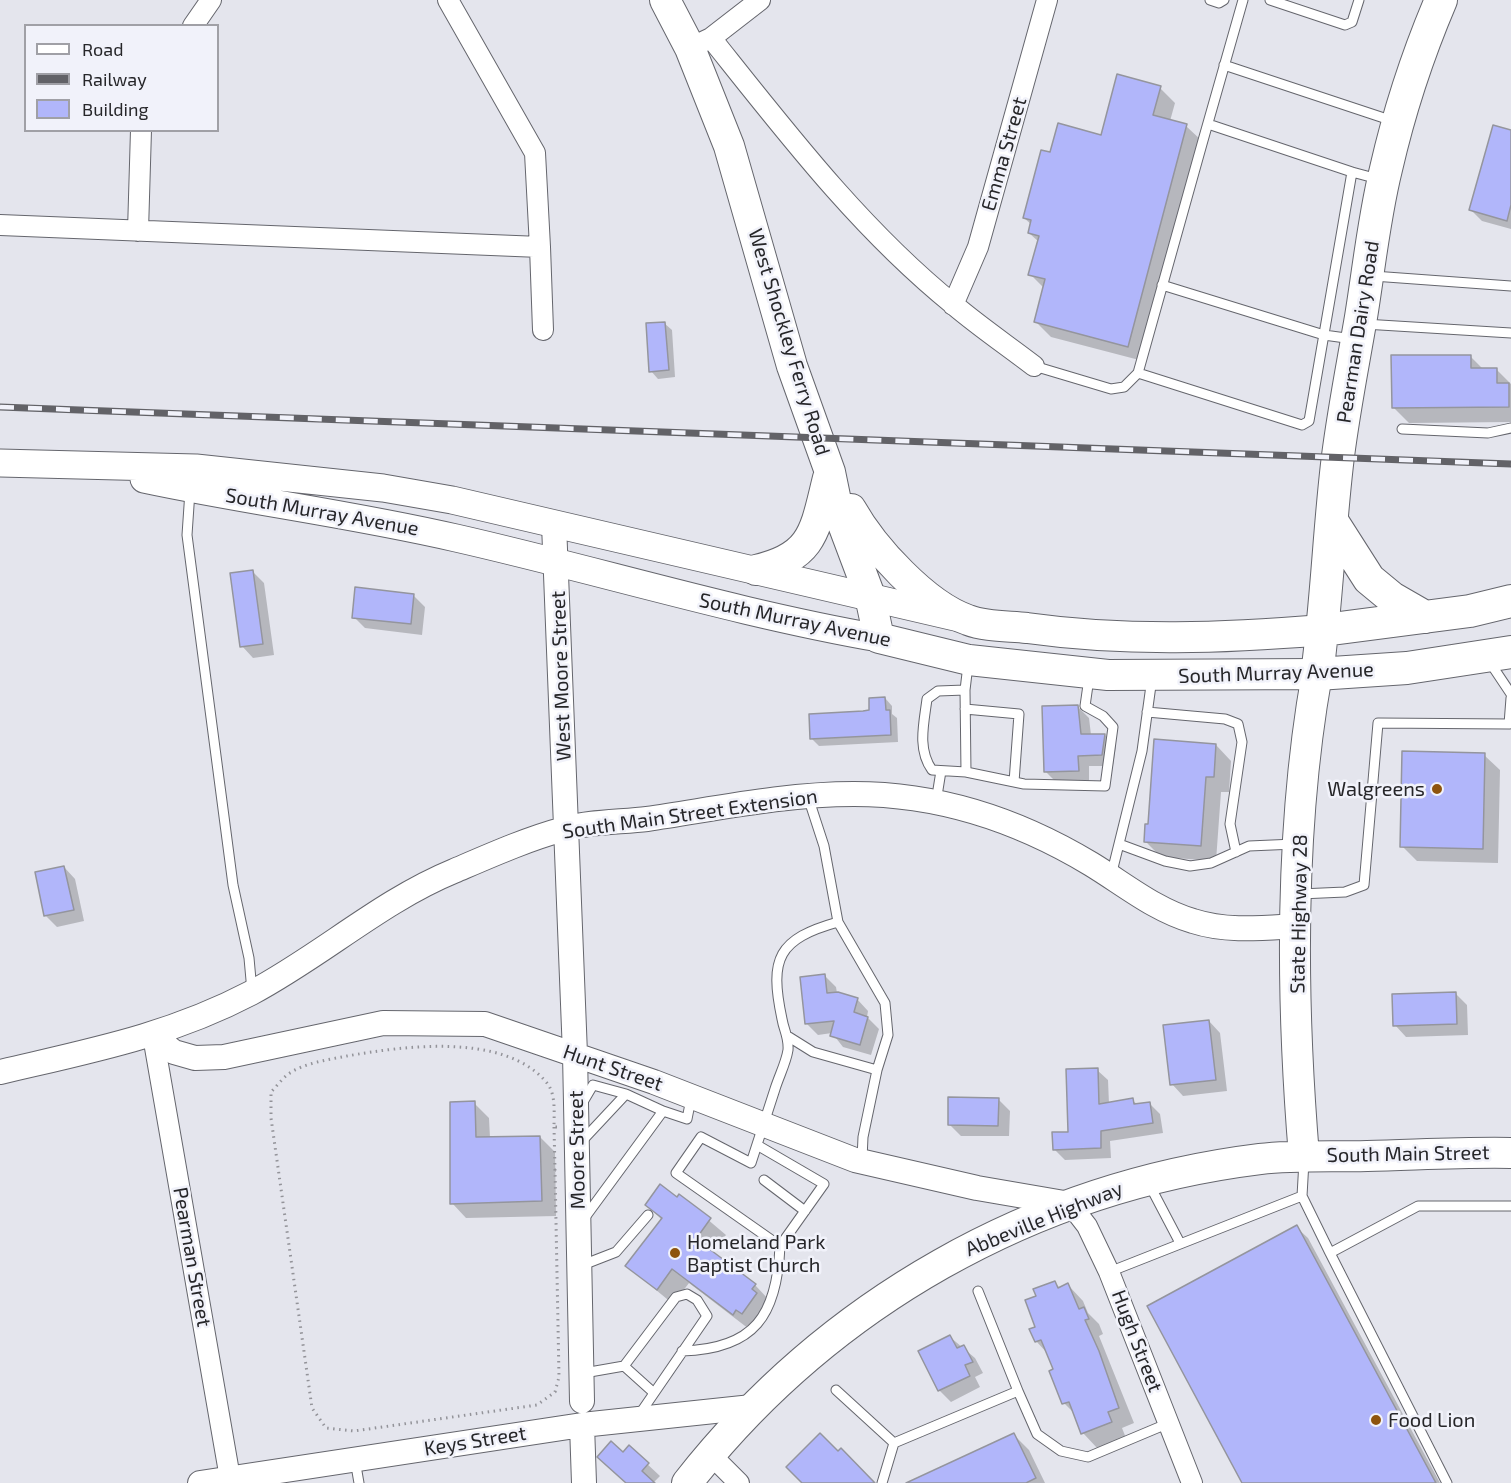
<!DOCTYPE html>
<html>
<head>
<meta charset="utf-8">
<style>
  body { margin:0 }
  #map { position:relative; width:1511px; height:1483px; overflow:hidden; background:#e4e5ed; font-family:"Exo 2",sans-serif }
  canvas { display:block }
  .legend { position:absolute; left:24px; top:24px; width:195px; height:108px; box-sizing:border-box; background:#f1f2fa; border:2px solid #a0a0a6; margin:0; padding:8px 10px; list-style:none; font-size:18px; color:#262629 }
  .legend li { display:flex; align-items:center; gap:12px; height:30px }
  .legend b { width:30px; border:2px solid #a0a0a6 }
</style>
</head>
<body>
<div id="map">
<canvas width="1511" height="1483"></canvas>
<ul class="legend">
<li><b style="height:8px;background:#fff"></b>Road</li>
<li><b style="height:8px;background:#626267"></b>Railway</li>
<li><b style="height:16px;background:#b1b6fa"></b>Building</li>
</ul>
</div>
<script>
const ctx = document.querySelector('canvas').getContext('2d');
ctx.lineJoin = 'round';
function paint(path, color) { ctx.fillStyle = color; ctx.fill(path, 'evenodd'); }
function trace(path, color, width, dash) { ctx.strokeStyle = color; ctx.lineWidth = width; ctx.lineCap = dash ? 'butt' : 'round'; ctx.setLineDash(dash || []); ctx.stroke(path); }
function label(font, color, halo, rows, align = 'center') {
  ctx.font = font + ' "Exo 2",sans-serif'; ctx.lineWidth = 5; ctx.setLineDash([]); ctx.textBaseline = 'middle'; ctx.strokeStyle = halo; ctx.fillStyle = color; for (const [text, x, y, turn = 0] of rows) {
    ctx.save(); ctx.translate(x, y); ctx.rotate((+turn || 0) * Math.PI / 180); ctx.textAlign = isNaN(turn) ? turn : align; if (halo) ctx.strokeText(text, 0, 0); ctx.fillText(text, 0, 0); ctx.restore();
  }
}
paint(new Path2D(`
  M1160,88L1175,103L1170,121L1186,126L1202,141L1143,361L1051,337L1035,321L1044,288L1030,274L1039,242L1029,233L1032,225L1024,218L1051,154L1102,137Z
  M1511,132V229L1482,221L1471,210Z
  M664,323L672,330L675,377L658,379L651,371Z
  M1470,356L1483,369H1496L1511,384V422L1409,423L1393,407Z
  M252,571L264,583L274,655L253,658L242,646Z
  M413,595L425,607L422,635L365,628L354,617Z
  M885,698L892,706V714L897,718L898,742L819,746L811,738L871,711Z
  M1078,707L1089,718L1091,735H1105L1116,746L1113,766H1089V782L1057,783L1045,771Z
  M1216,745L1231,761L1229,792H1221L1216,861L1161,857L1145,841L1150,826Z
  M1484,755L1500,770L1498,863L1417,861L1402,846Z
  M64,867L75,879L84,921L57,927L46,916L37,873Z
  M825,976L836,987L837,993L857,999L868,1011L867,1017L879,1029L871,1055L843,1047L832,1033L818,1035L806,1023Z
  M1456,994L1467,1005L1468,1035L1406,1037L1395,1025Z
  M1209,1021L1220,1033L1227,1091L1183,1096L1172,1084Z
  M1097,1070L1108,1080L1109,1104L1132,1100L1138,1105L1149,1103L1160,1114L1163,1133L1110,1141L1111,1158L1065,1160L1054,1149L1070,1133Z
  M998,1099L1010,1111L1009,1136H961L949,1124Z
  M474,1103L489,1118L490,1138L540,1137L555,1152L556,1216L466,1218L452,1203Z
  M680,1196L726,1235L712,1253L755,1285L770,1301L767,1305L772,1310L758,1328L749,1329L689,1283L673,1304L627,1266L662,1220L647,1205Z
  M1296,1227L1308,1238L1440,1483H1244Z
  M1055,1283L1060,1288L1068,1285L1083,1301L1088,1313L1099,1324L1103,1334L1099,1336L1134,1423L1122,1428L1126,1438L1098,1449L1083,1433L1076,1415L1064,1403L1048,1354L1036,1341L1038,1297Z
  M950,1337L975,1358L983,1373L975,1377L980,1387L951,1402L939,1390L920,1351Z
  M1014,1435L1029,1450L1045,1483H910Z
  M629,1447L660,1476L653,1483H627L623,1454Z`), '#0003');
const building = new Path2D(`
  M1117,74L1161,86L1153,115L1187,124L1128,347L1034,322L1045,279L1028,275L1039,236L1028,233L1031,220L1023,218L1041,150L1050,152L1058,123L1101,135Z
  M1493,125L1511,130V205L1507,221L1469,210Z
  M665,322L669,370L649,372L646,323Z
  M1391,355H1471V368H1497V383H1509V407L1392,408Z
  M253,570L263,644L240,647L230,573Z
  M355,587L414,594L411,624L352,618Z
  M885,697L886,710H890L891,735L810,739L809,714L863,711L869,710V698Z
  M1078,705L1081,734H1105L1102,755L1078,756L1079,771L1044,772L1042,706Z
  M1154,739L1216,744L1214,777H1206L1201,846L1144,842L1145,824H1148Z
  M1402,751L1485,753L1483,849L1400,847Z
  M64,866L74,910L44,916L35,872Z
  M825,974L827,993L838,992L858,998L854,1012L868,1017L860,1045L830,1036L834,1021L805,1024L800,977Z
  M1456,992L1457,1024L1393,1026L1392,994Z
  M1209,1020L1216,1080L1170,1085L1163,1025Z
  M1098,1068L1099,1104L1133,1098L1134,1104L1150,1102L1153,1123L1101,1131V1148L1053,1150L1052,1132H1068L1066,1069Z
  M948,1097L999,1098L998,1126L948,1125Z
  M475,1101L476,1137L540,1136L542,1201L450,1204V1102Z
  M660,1184L677,1197L679,1194L711,1218L696,1239L756,1284L752,1289L757,1293L742,1314L736,1310L733,1315L672,1269L657,1290L625,1266L662,1218L645,1205Z
  M1297,1225L1436,1483H1242L1147,1306Z
  M1055,1281L1058,1288L1068,1283L1079,1309L1084,1307L1089,1319L1085,1320L1099,1351L1119,1408L1108,1412L1112,1422L1081,1434L1069,1402L1062,1404L1049,1371L1053,1369L1041,1340L1035,1342L1029,1329L1035,1327L1025,1300L1036,1296L1033,1289Z
  M950,1335L957,1348L964,1345L973,1362L965,1365L970,1376L938,1391L918,1351Z
  M820,1433L838,1451L841,1448L875,1483H802L786,1467Z
  M1014,1433L1036,1478L1026,1483H906Z
  M611,1441L623,1452L629,1445L649,1463L642,1471L655,1483H626L597,1457Z`);
paint(building, '#b1b6fa');
trace(building, '#94959d', 1.5);
const service = new Path2D(`
  M1210,0L1219,3L1224,0
  M1270,0L1345,25L1352,22L1359,0
  M1224,65L1393,121
  M1208,124L1352,172L1309,421L1302,425L1138,373C1173,249 1207,124 1243,0
  M1352,172L1378,179
  M1373,276L1511,286
  M1162,285L1324,335L1353,339
  M1364,324L1511,333
  M1034,366L1111,389L1124,387L1138,373
  M1402,429L1488,433L1511,428
  M190,491L187,535L233,885L249,958L252,991
  M1489,661L1511,694
  M965,690L938,691L927,699C924,723 917,749 932,770L966,772L965,690L968,665
  M965,709L1019,714L1014,782
  M1147,712L1225,719L1238,724L1242,742L1230,824L1236,852
  M966,772L1024,784L1105,786L1113,727L1103,716L1085,706L1089,678
  M808,797L824,846L838,922L885,1003L888,1035L877,1070L863,1137L862,1159
  M936,802L941,771
  M1119,844L1165,861L1190,866L1211,863L1249,846L1295,844
  M1111,876L1142,751L1152,678
  M1300,894L1345,892L1364,885L1378,723L1509,724L1511,698
  M789,1037L813,1052L877,1070
  M583,1102L593,1085L626,1094
  M582,1141L626,1094L663,1111
  M757,1145L824,1184L780,1246L676,1173L701,1137L751,1163C759,1138 767,1114 775,1089C779,1076 786,1063 788,1050C789,1037 784,1031 782,1019C769,958 778,939 838,922
  M1304,1161L1302,1196L1330,1253L1418,1206H1511
  M764,1180L805,1211
  M1149,1184L1180,1243
  M583,1220L663,1111L687,1119L691,1099
  M1330,1253L1447,1483
  M580,1266L616,1252L648,1215
  M1109,1272L1302,1196
  M978,1291L1018,1391
  M682,1351C755,1349 777,1315 780,1246
  M624,1366L654,1393
  M584,1373L624,1366L676,1297L687,1294L697,1300L707,1316L639,1415
  M836,1390L894,1443
  M355,1460L359,1483
  M882,1483L894,1443L1018,1391L1037,1434L1061,1451L1088,1457L1169,1423`);
const minor = new Path2D(`
  M193,26L211,0
  M711,38L760,0
  M690,48L711,38C786,132 860,229 954,305C980,327 1008,346 1034,366
  M0,225L540,247L535,153L448,0
  M138,231L141,130
  M540,247L543,330
  M953,305L978,247L1047,0
  M153,1036L230,1478
  M1070,1204L1087,1226L1109,1272L1192,1483
  M710,1454L739,1483`);
const tertiary = new Path2D(`
  M554,524L575,1054L582,1401
  M153,1036L174,1052L195,1058L224,1057L383,1023L485,1024L654,1082L855,1160L977,1188L1070,1204
  M0,1072C89,1051 169,1036 251,993C321,956 381,901 454,871C489,856 527,839 564,829C585,822 623,822 647,819C715,809 785,794 854,794C940,794 1018,820 1091,864C1124,884 1155,910 1193,921C1227,932 1262,928 1297,926
  M582,1425L584,1483
  M200,1483L582,1425L752,1407`);
const secondary = new Path2D(`
  M0,463L196,468L383,488L452,500L955,617
  M144,479C247,501 353,514 456,538C597,570 736,613 879,638`);
const primary = new Path2D(`
  M665,0L690,48L729,146L792,366L830,472L838,511L870,596L879,638L969,660L1108,675L1317,674C1289,830 1291,999 1304,1156
  M851,509C873,548 925,605 968,620C986,627 1009,626 1027,628C1127,642 1225,638 1324,630
  M756,570C814,557 815,530 828,478
  M687,1483C828,1303 1033,1187 1260,1159C1295,1155 1331,1157 1367,1156C1415,1155 1463,1152 1511,1153`);
const trunk = new Path2D(`
  M1441,0C1418,54 1399,112 1386,169C1374,217 1369,268 1361,317C1353,364 1344,409 1338,456C1329,529 1327,601 1317,674L1407,668L1511,652
  M1332,521L1369,579L1392,598L1425,617
  M1324,630L1470,611L1511,601`);
trace(service, '#65666d', 11);
trace(minor, '#65666d', 22);
trace(tertiary, '#65666d', 26);
trace(secondary, '#65666d', 29);
trace(primary, '#65666d', 32);
trace(trunk, '#65666d', 34);
trace(new Path2D(`
  M554,1127L555,1170
  M557,1127H554C554,1113 556,1094 547,1083C505,1032 404,1046 347,1056C327,1060 303,1063 287,1075C281,1080 276,1087 271,1092V1118L312,1408L326,1428L354,1431L537,1405L555,1392L559,1377L555,1170H559`), '#939399', 3, [1.5, 4.5]);
trace(service, '#fff', 9);
trace(minor, '#fff', 20);
trace(tertiary, '#fff', 24);
trace(secondary, '#fff', 27);
trace(primary, '#fff', 30);
trace(trunk, '#fff', 32);
const rail = new Path2D(`
  M0,407L1511,464`);
trace(rail, '#626267', 7);
trace(rail, '#f1f2fa', 4.5, [14]);
for (const [x, y, r, color] of [
  [1437,789,6,"#8e540e"],
  [675,1253,6,"#8e540e"],
  [1376,1420,6,"#8e540e"]
]) { const dot = new Path2D(); dot.arc(x, y, r, 0, 2 * Math.PI); ctx.fillStyle = color; ctx.fill(dot); trace(dot, '#f1f2fa', 2); }
label('20px', '#262629', '#f1f2fa', [
  ["Emma Street",1004,154,-74],
  ["Pearman Dairy Road",1358,332,-81],
  ["West Shockley Ferry Road",789,342,73],
  ["South Murray Avenue",322,512,10],
  ["South Murray Avenue",795,620,12],
  ["South Murray Avenue",1276,673,-2],
  ["West Moore Street",561,676,-92],
  ["South Main Street Extension",690,814,-8],
  ["State Highway 28",1299,914,-89],
  ["Hunt Street",613,1068,19],
  ["Moore Street",577,1150,-91],
  ["South Main Street",1408,1154,-1],
  ["Abbeville Highway",1044,1219,-22],
  ["Pearman Street",192,1257,80],
  ["Hugh Street",1137,1341,69],
  ["Keys Street",475,1441,-9]
]);
label('20px', '#262629', '#f1f2fa', [
  ["Walgreens",1425,789,"right"],
  ["Homeland Park",687,1242],
  ["Baptist Church",687,1265],
  ["Food Lion",1388,1420]
], 'left');
</script>
</body>
</html>
